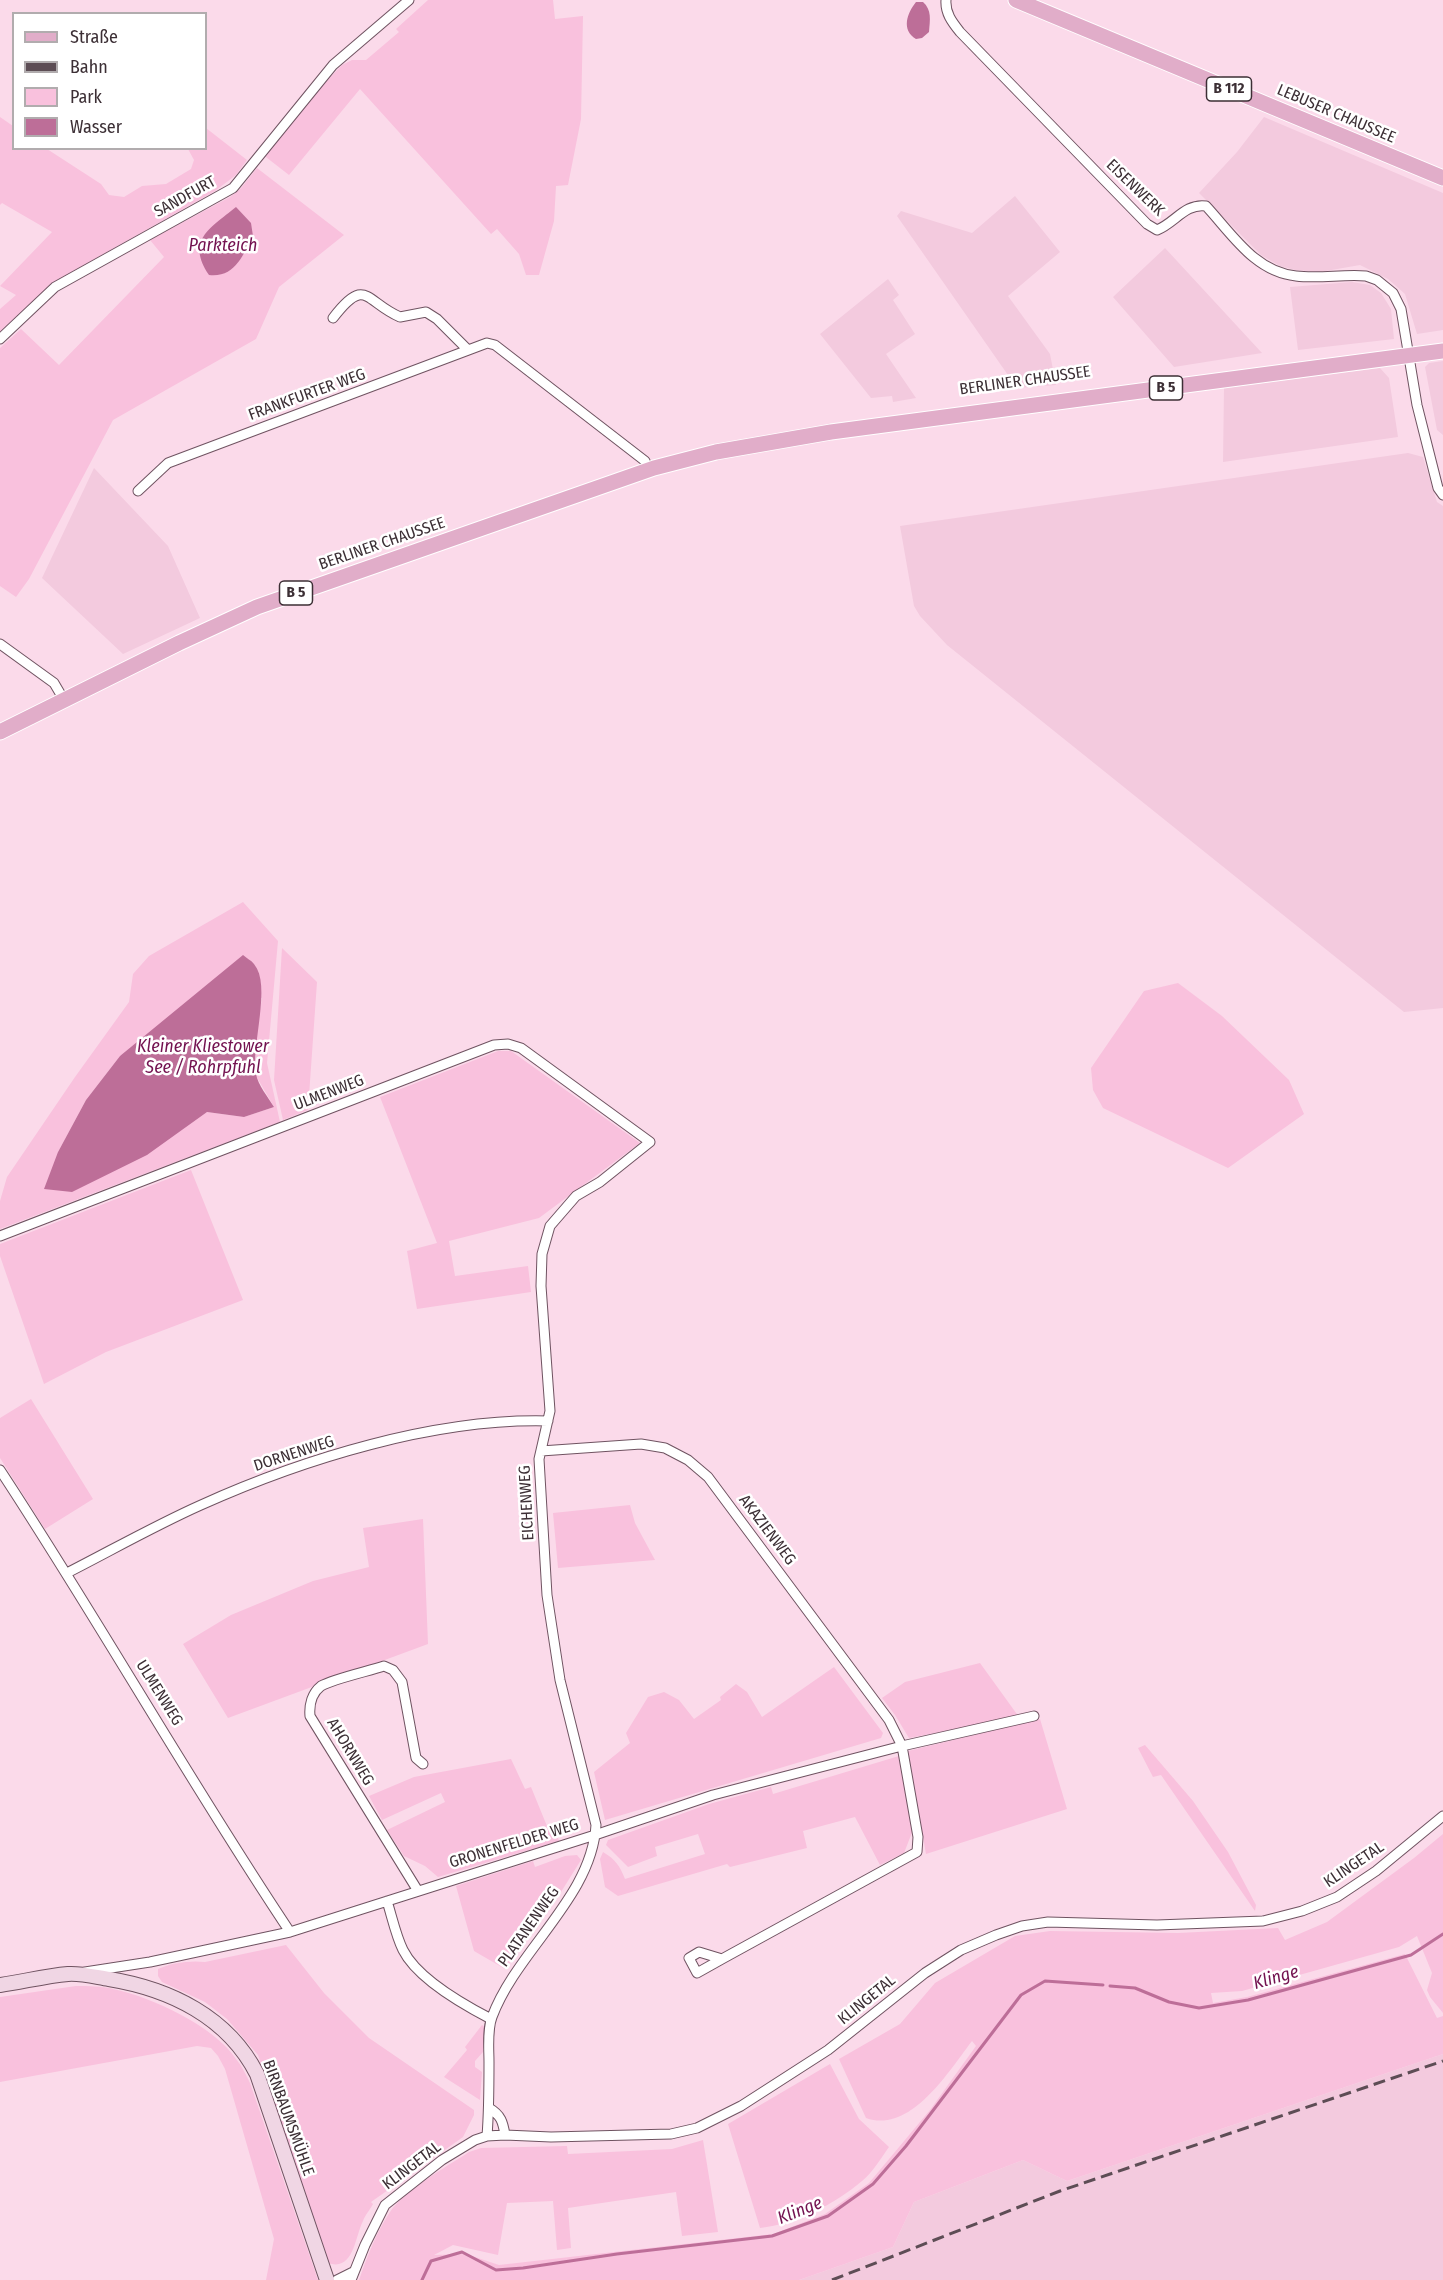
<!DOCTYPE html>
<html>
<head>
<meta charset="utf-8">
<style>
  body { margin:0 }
  #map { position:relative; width:1443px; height:2280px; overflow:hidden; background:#fbdaea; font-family:"Fira Sans Condensed",sans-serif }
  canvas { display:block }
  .legend { position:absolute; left:12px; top:12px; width:195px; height:138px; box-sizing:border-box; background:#fff; border:2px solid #b1acae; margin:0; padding:8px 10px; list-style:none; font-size:18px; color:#3c2f35 }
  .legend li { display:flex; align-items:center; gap:12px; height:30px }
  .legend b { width:30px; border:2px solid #b1acae }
</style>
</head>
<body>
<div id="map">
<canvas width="1443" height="2280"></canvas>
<ul class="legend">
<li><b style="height:8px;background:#e1adc9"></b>Straße</li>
<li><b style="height:8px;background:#5d4d55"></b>Bahn</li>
<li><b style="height:16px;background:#f9c1dd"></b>Park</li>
<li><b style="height:16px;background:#bd6e98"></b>Wasser</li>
</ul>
</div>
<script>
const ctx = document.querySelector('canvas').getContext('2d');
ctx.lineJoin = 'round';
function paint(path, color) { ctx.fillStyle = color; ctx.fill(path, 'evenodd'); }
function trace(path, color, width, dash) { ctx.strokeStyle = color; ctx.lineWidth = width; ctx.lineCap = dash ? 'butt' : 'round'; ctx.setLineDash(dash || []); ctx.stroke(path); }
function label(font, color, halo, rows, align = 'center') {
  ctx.font = font + ' "Fira Sans Condensed",sans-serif'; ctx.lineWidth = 5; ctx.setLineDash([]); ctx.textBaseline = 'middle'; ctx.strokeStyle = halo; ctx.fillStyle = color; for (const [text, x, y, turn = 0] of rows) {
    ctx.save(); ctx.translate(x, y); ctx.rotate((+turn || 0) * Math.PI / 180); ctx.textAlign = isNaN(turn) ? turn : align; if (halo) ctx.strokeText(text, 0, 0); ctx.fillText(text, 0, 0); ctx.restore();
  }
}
paint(new Path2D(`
  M1264,117L1443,193V330L1417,334L1405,294L1388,279L1360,265L1320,272L1295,270L1280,266L1261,255L1199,193L1237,152Z
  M1015,196L1060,252L1008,296L1050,354L1056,385L1017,388L897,216L901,211L972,233Z
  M1165,248L1262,353L1174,367L1113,297Z
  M888,279L899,295L893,300L915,334L886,354L916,398L893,402L892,396L871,398L820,334Z
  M1352,282L1370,285L1381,293L1391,309L1394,339L1298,350L1290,287Z
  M1443,361V435L1437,430L1425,367L1429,363Z
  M1380,368L1389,378L1398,437L1223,462L1224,388Z
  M1408,453L1423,457L1437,502L1443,506V1008L1404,1012L947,645L920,616L914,606L900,526Z
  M94,468L168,546L200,618L123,654L42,578Z
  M1443,2054V2280H799L893,2247L914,2202L1023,2160L1067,2181Z`), '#f3cade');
paint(new Path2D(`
  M428,0H553L555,19L583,16L581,119L568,185L556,186L554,221L539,275H526L519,254L497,229L491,234L360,89L289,175L262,154L314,94L342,65L352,60H366L399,32L396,29Z
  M0,117L13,126L14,148L47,149L101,184L109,195L124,197L142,186L166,184L191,169L194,160L188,149L206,148V128L247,160L236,175L215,191L52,283L0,332V309L16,295L0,286L52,232L2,203L0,205Z
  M257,168L344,235L279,287L256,339L113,420L29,579L16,597L0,586V348L21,329L59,365L164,257L150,240L230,197L241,188Z
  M243,902L278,941L267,1063L280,1122L0,1229V1201L7,1177L75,1077L129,1002L133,974L149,956ZM262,998L256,1033V1076L274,1107L244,1117L207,1112L58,1152L86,1100L120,1056Z
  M282,948L317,982L308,1110L283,1120L274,1080Z
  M1178,983L1222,1016L1289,1080L1304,1114L1228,1168L1103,1108L1093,1090L1091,1068L1144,991Z
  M498,1051H511L640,1143L539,1218L449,1241L455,1276L528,1266L531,1292L417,1309L407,1251L437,1243L380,1097Z
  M191,1170L243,1300L106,1352L44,1384L0,1256V1244Z
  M31,1399L93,1499L45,1529L0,1458V1418Z
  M630,1505L635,1523L655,1560L558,1568L553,1513Z
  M423,1519L428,1644L228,1718L183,1644L231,1615L313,1581L369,1567L363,1528Z
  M980,1663L1019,1717L909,1738L895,1715L882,1698L905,1682Z
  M834,1667L883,1733L881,1738L605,1820L594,1772L630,1743L626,1733L648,1697L664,1692L679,1700L694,1719L721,1700L720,1697L736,1684L747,1692L762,1717Z
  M1040,1719L1067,1809L926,1854L908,1751Z
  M1145,1745L1193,1801L1228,1852L1256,1905L1255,1911L1161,1775L1153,1777L1138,1748Z
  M899,1756L913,1830L904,1853L880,1865L855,1817L803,1831L807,1848L730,1867L727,1864L618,1896L605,1887L600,1859L603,1852C615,1859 620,1866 625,1879L705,1854L698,1834L655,1847L657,1856L628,1867L606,1845L608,1840L709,1804L771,1787L773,1794Z
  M511,1759L525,1789L531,1787L549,1831L555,1830L559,1841L438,1877L425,1866L404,1856L387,1830L445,1802L441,1793L382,1820L369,1796L414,1777Z
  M1443,1834V2013L1430,1997L1427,1990L1432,1973L1417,1936L1399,1947L1310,1972L1242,1991L1211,1993L1213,2003L1247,1997L1405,1954L1437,2018L1443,2016V2054L1067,2181L1023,2160L914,2202L893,2247L799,2280H359C367,2257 377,2231 390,2212C405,2190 446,2167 469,2152L481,2148L567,2146L568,2154L672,2149L703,2140L718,2232L682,2236L676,2192L568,2208L571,2248L557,2250L553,2201L507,2203L498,2255L453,2245L434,2255L466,2254L499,2265L773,2234L825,2214L869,2183L930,2110L976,2046L972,2041C949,2071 911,2134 866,2118L839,2059L900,2024L935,1983L1015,1936L1050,1931L1178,1933L1278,1928L1285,1940L1327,1922L1414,1858Z
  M577,1855L581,1860L561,1892L505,1969L474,1951L456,1886L533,1861L535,1867L565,1856Z
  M286,1945L324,1993L369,2038L474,2110V2115L463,2137L371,2202L373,2204C370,2210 365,2215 363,2221C355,2236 354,2272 328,2263L258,2055L227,2019L205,2002L162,1982L158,1976V1969C170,1963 191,1960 205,1962Z
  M76,1986C88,1986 102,1986 113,1989C152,1997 214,2026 236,2059C242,2066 246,2075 250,2083L318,2280H266L274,2239L225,2069L218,2056L211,2048L197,2046L0,2082V1997Z
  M482,2025L485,2027L483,2052L475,2061V2067L482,2072L480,2100L444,2077L467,2050L465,2047Z
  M830,2064L859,2119L889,2147C881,2158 873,2172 862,2181C835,2204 796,2224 760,2228L728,2124Z`), '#f9c1dd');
paint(new Path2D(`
  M916,2H923C932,10 930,20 929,32L922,38L916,39C901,30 907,13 916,2Z
  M236,207L251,223L253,236C243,255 235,278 209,275C186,240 209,229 236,207Z
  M243,955C246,958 251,960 254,964C272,985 251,1045 256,1074C258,1085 268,1097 274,1107L244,1117L207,1112L147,1155L72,1192L44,1189L58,1152L86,1100L120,1056Z`), '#bd6e98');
trace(new Path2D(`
  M1110,1986L1135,1988L1169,2002L1199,2008L1248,2000L1411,1955L1443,1934
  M422,2280L431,2261L462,2252L496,2270L523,2268L617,2254L772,2236L828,2216L873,2184L906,2146L1021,1995L1045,1981L1103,1985`), '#bd6e98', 3);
const street = new Path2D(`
  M946,0C945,13 952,22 960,32L1147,224L1157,230C1175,223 1185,203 1206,206C1232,234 1255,272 1296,276C1319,279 1343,274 1366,276L1377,280L1393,293L1401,309L1417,405L1438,488L1443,495
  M333,318C366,275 365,302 400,317L426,312L437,319L468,350
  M0,339L55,287L233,188L333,65L409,0
  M138,491L168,463L487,343L495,345L645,461L648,470
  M0,644L54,683L64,700
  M0,1236L494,1045L508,1044L521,1048L650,1142L600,1182L576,1196L550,1226L542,1254L541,1286L550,1411L539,1459L547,1595L560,1680L596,1825C592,1897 517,1950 492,2017C487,2030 489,2049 489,2062C489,2087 489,2111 487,2136
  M541,1451L641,1444L665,1448L688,1460L708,1477L889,1720L902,1746L918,1837L917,1852L722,1959L699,1952L689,1958L697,1973L722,1959
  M0,1470C100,1622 189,1781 290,1932
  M67,1573C112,1550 156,1525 201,1505C303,1459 435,1418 548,1421
  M418,1891L310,1716C309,1705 312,1693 321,1686C333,1679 369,1671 384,1666L393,1670L402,1682L416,1758L423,1764
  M387,1901C392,1917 396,1936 403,1950C417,1978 464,2005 491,2019
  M85,1972L150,1962L290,1932L595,1835L713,1795L902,1746L1034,1716
  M489,2108C501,2115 503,2122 505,2135
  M337,2280L353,2272
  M351,2280L365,2245L385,2205L442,2160L475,2140L487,2136L505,2135L551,2137L671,2134L697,2128L741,2106L828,2050L925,1973L961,1950L996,1935L1022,1926L1048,1922L1157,1925L1263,1921L1302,1911L1337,1897L1376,1871L1443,1816`);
const secondary = new Path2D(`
  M0,1985C22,1982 45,1976 68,1974C81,1973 96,1977 109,1979C170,1989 228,2017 257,2074L327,2280`);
const primary = new Path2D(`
  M1016,0L1443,178
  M0,732L179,643L257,607L654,468L716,452L831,432L1443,351`);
trace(street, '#6f5361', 11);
trace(secondary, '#6f5361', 16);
trace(primary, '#fff', 17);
trace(street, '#fff', 9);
trace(secondary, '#f0d6e4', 14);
trace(primary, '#e1adc9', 15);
trace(new Path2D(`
  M832,2280L1060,2191L1443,2061`), '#5d4d55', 3, [12, 6]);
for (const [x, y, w] of [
  [1229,89,45],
  [1166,388,33],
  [296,593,33]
]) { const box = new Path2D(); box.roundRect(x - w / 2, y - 12, w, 24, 4.5); ctx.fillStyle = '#fff'; ctx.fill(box); trace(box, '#3c2f35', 1.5); }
label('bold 15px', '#3c2f35', null, [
  ["B 112",1229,89],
  ["B 5",1166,388],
  ["B 5",296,593]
]);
label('16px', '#3c2f35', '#fff', [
  ["LEBUSER CHAUSSEE",1336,114,23],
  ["EISENWERK",1135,188,44],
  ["SANDFURT",185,197,-29],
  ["BERLINER CHAUSSEE",1025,381,-8],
  ["FRANKFURTER WEG",307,395,-20],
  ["BERLINER CHAUSSEE",382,544,-19],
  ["ULMENWEG",329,1093,-21],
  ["DORNENWEG",294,1454,-18],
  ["EICHENWEG",527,1503,-93],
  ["AKAZIENWEG",767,1530,53],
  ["ULMENWEG",159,1693,58],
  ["AHORNWEG",350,1752,59],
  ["GRONENFELDER WEG",514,1844,-17],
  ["KLINGETAL",1354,1865,-34],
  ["PLATANENWEG",529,1927,-55],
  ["KLINGETAL",867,2000,-39],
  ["BIRNBAUMSMÜHLE",288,2118,70],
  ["KLINGETAL",412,2166,-37]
]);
label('italic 18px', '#731250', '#fff', [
  ["Parkteich",223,246],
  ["Kleiner Kliestower",203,1047],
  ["See / Rohrpfuhl",203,1068],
  ["Klinge",1276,1978,-16],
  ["Klinge",800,2211,-22]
]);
</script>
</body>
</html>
